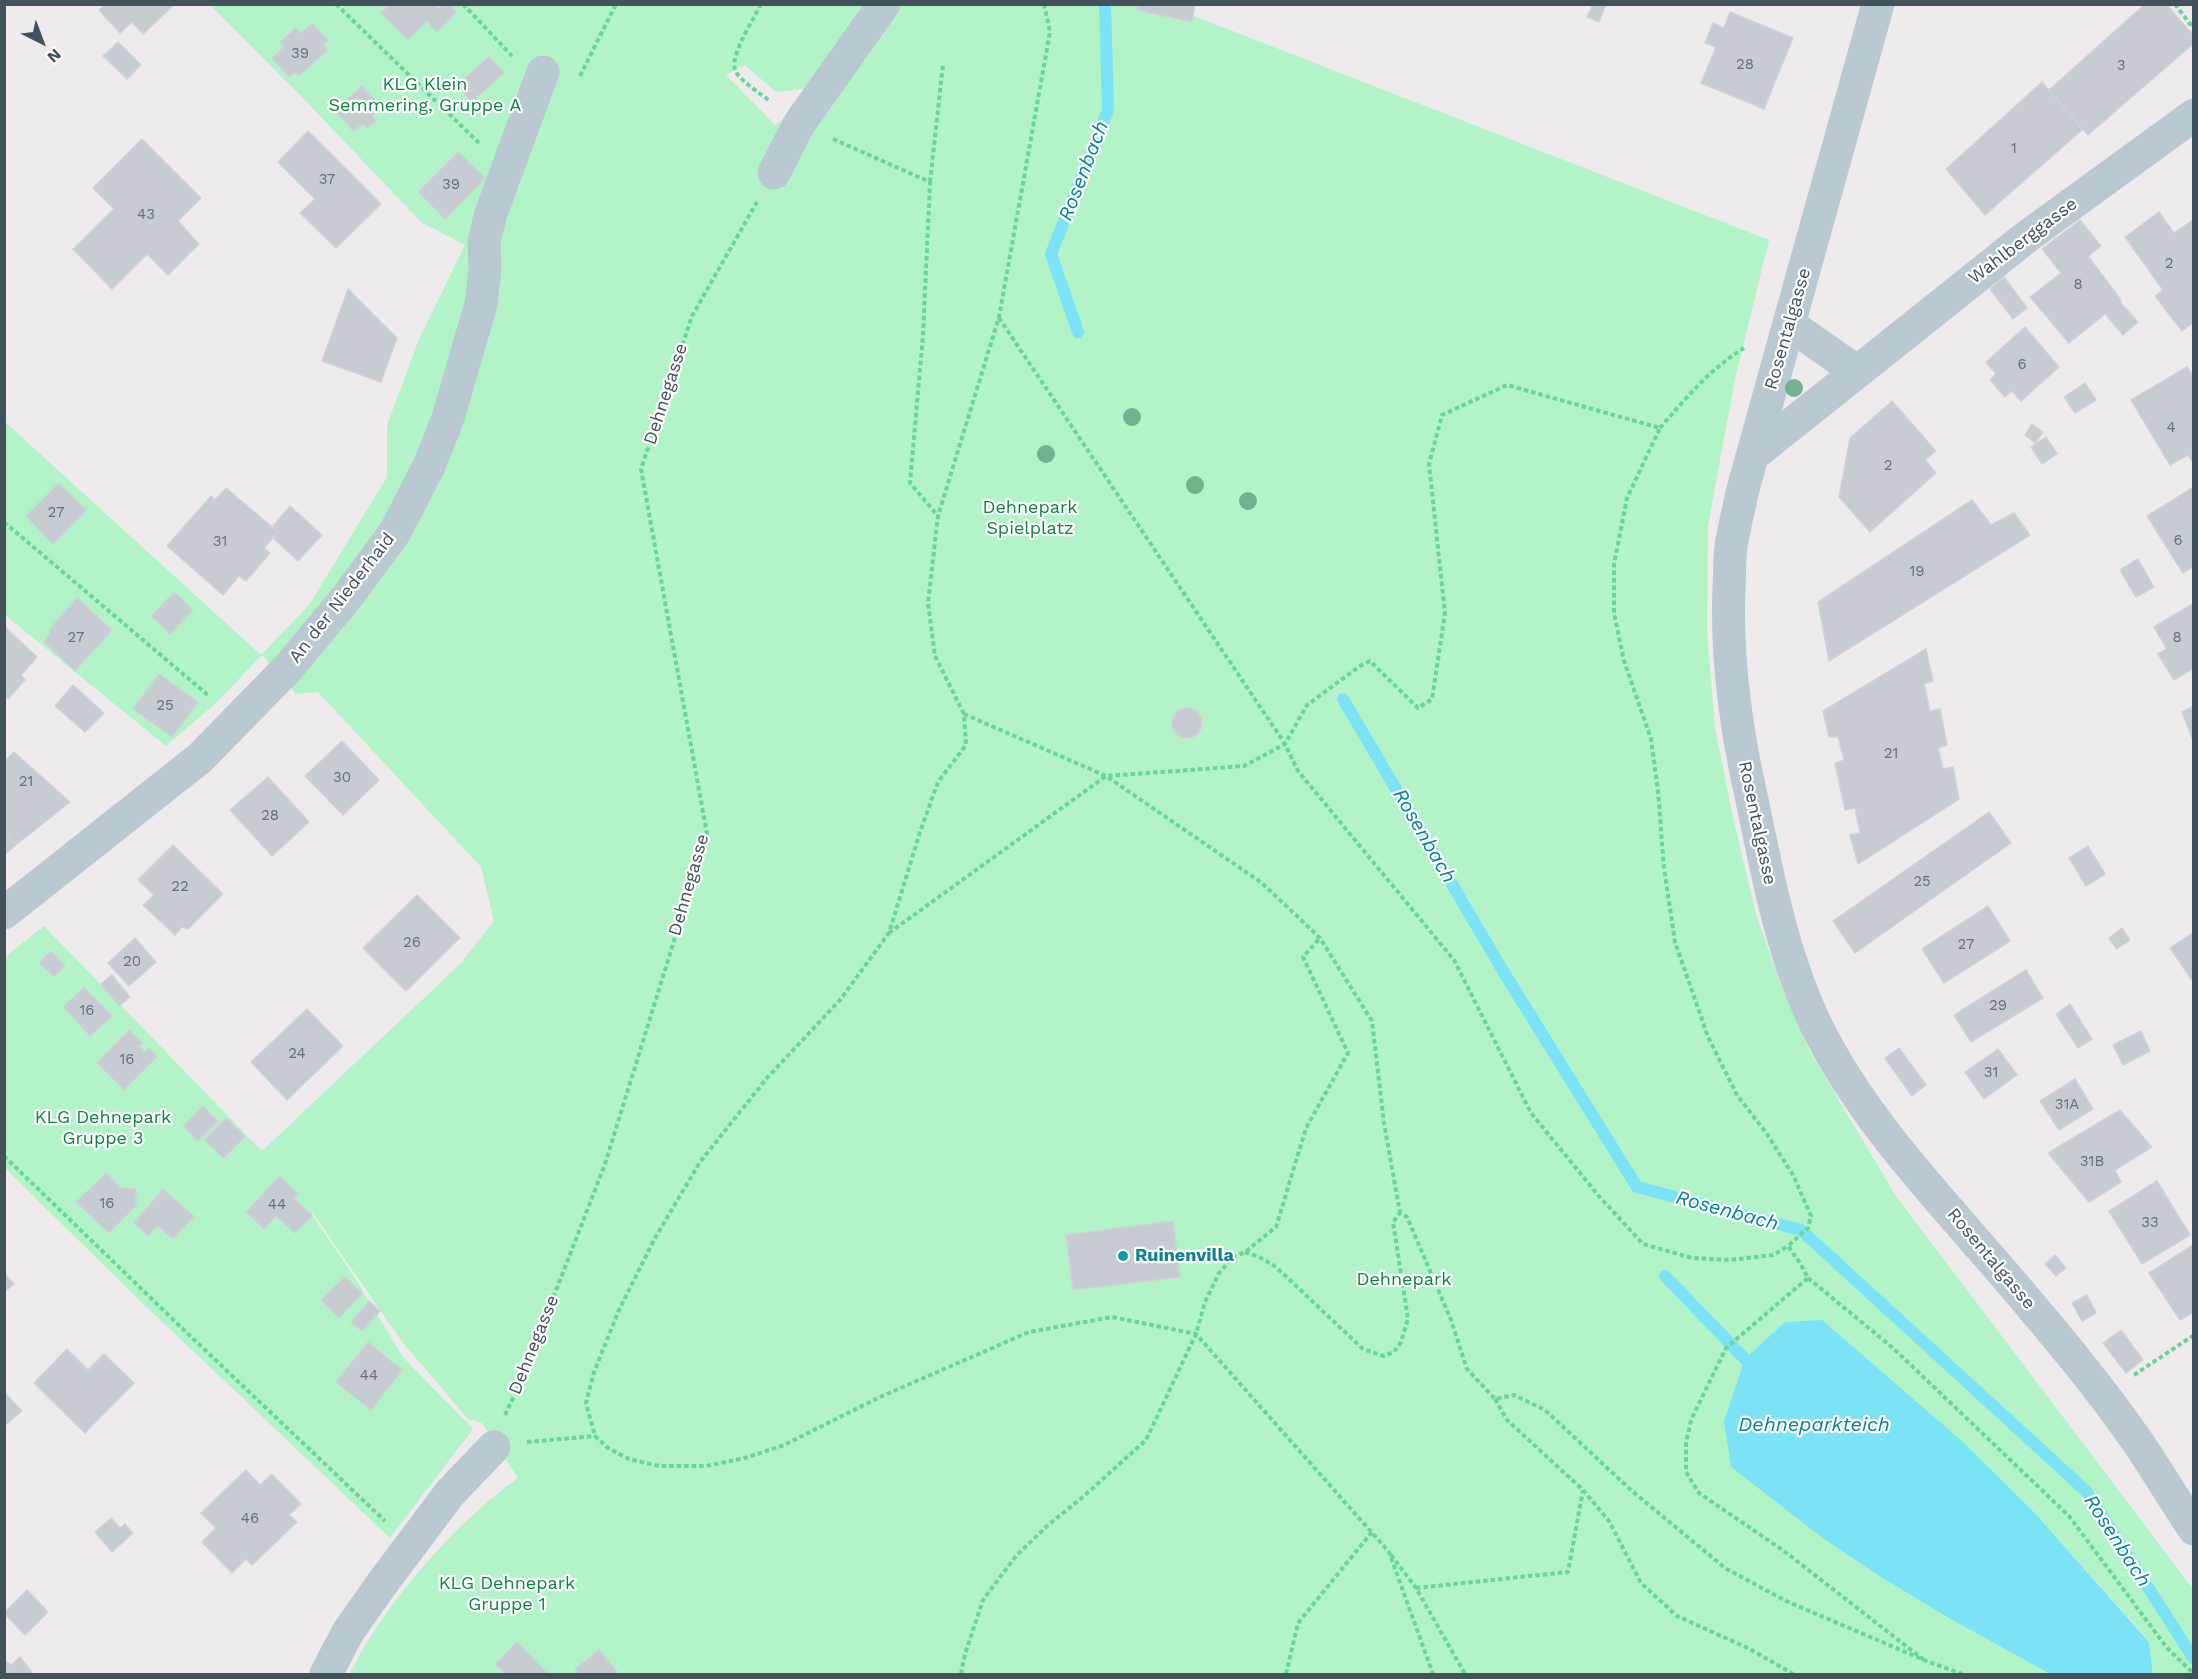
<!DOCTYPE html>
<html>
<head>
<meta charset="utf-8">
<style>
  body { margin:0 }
  #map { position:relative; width:2198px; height:1679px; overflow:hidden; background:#efebec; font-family:"Work Sans",sans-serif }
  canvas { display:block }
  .frame { position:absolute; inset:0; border:6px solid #42515b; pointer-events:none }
  .north { position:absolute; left:12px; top:12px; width:60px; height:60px; -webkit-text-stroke:4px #fff; paint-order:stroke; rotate:138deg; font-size:16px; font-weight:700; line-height:24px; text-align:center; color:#42515b }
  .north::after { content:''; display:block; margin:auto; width:21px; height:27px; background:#42515b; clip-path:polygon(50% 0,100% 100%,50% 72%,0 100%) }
</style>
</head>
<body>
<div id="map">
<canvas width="2198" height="1679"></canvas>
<div class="frame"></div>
<div class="north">N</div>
</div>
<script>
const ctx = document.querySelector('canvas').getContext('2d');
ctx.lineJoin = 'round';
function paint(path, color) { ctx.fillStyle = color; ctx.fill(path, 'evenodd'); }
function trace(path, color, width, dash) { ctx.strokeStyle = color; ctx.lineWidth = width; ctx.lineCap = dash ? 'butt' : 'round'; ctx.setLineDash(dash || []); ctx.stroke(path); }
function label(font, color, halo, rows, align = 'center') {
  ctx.font = font + ' "Work Sans",sans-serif'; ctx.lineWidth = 4.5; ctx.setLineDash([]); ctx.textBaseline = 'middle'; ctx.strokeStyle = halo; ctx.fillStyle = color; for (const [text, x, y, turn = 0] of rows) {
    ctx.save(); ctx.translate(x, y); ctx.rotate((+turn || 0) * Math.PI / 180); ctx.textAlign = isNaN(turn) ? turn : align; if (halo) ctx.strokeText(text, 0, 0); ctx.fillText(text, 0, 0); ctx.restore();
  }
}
paint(new Path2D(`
  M210,5H870L811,88L776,92L745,65L726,75L775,125L842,83L898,5H1166L1769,240L1735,379L1708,526L1707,632L1715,728L1733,817L1756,914L1783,990L1809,1050L1896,1196L2193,1589V1674H2153L2149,1641L2034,1512L1963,1442L1954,1621L2050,1674H350C383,1605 456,1522 518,1478L482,1423L468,1419L403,1343L312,1212V1215L353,1275L403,1357L473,1429L390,1538L138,1299L5,1168V957L44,926L262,1151L460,964L494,921L481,867L318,692L296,694L262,655L216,703L166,746L5,615L4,421L261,655L309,605L387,477V425L419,339L465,245L421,222L301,96Z`), '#b3f3c8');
paint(new Path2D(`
  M1822,1320L1963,1442L2034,1512L2149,1642L2153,1674H2050L1954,1621L1881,1577L1824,1539L1731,1467L1724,1421L1745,1359L1785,1322Z`), '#7be3f5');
trace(new Path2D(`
  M1078,332L1051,254L1108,110L1105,4
  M1343,699L1503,971L1637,1187L1801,1230L2086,1491L2194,1659
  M1665,1276L1745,1359`), '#7be3f5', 12);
const building = new Path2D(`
  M106,4H175L143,34L132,22L120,33L99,10Z
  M390,4H435L439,9L444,4H449L456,12L437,32L427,21L408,40L381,13Z
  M1138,4H1195L1192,22L1137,10Z
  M1593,4H1606L1599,22L1587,17Z
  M2145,4H2166L2194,36V43L2088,135L2049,90Z
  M1730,12L1793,38L1764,109L1701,83L1716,47L1705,43L1713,23L1724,28Z
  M312,23L328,40L323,45L328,50L299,76L295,72L289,77L272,58L284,47L280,42L296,28L301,33Z
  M118,42L141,65L127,79L103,56Z
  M489,57L504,73L471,102L457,85Z
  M2042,82L2083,129L1985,215L1946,169Z
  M362,86L381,108L372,116L376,121L367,128L363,124L353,131L335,110Z
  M308,131L381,204L336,248L300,213L315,199L278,162Z
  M142,139L201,198L178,221L199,244L168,275L147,254L112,289L73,249L114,209L93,188Z
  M458,152L485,178L445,219L418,192Z
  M2159,212L2174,233L2194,219V322L2182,331L2155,296L2163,290L2125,237Z
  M2080,220L2101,246L2088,256L2121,300L2120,302L2138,322L2123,335L2105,314L2069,343L2030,297L2061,273L2042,249Z
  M2004,277L2027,308L2013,319L1990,289Z
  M348,289L397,338L381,382L322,361Z
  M2025,327L2059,367L2021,401L2012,391L2005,397L1990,380L1996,374L1986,362Z
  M2187,367L2194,378V464L2188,455L2170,465L2131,400Z
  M2085,383L2096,400L2075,413L2064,397Z
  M1892,401L1936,451L1925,460L1936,473L1870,532L1839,497L1850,438Z
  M2032,424L2043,432L2035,443L2025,435Z
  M2046,437L2057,454L2042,464L2031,447Z
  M59,483L86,510L53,544L26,516Z
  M2194,487V566L2183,573L2147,516Z
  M226,488L278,532L264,548L270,553L246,581L239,576L223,595L167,546L211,496L215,500Z
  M1972,500L1991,525L2014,513L2030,535L1829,661L1818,602Z
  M290,506L322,535L298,561L273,538L278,532L272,527Z
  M2138,559L2154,587L2136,597L2120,570Z
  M174,592L193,610L170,634L151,616Z
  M77,598L112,630L75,671L44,642L51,633L48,631Z
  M2194,603V668L2174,680L2158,654L2167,649L2154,627Z
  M4,626L37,657L21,675L25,680L8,699L4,695Z
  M1926,649L1933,681L1924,684L1930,711L1940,709L1947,745L1938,748L1943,769L1953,767L1959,799L1858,864L1850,835L1860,833L1855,808L1845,810L1835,763L1844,760L1838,737H1829L1823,711Z
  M159,674L198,702L172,737L133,709Z
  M73,685L104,713L85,732L55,706Z
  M2194,706V743L2182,712Z
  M1172 723a15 15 0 1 1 30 0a15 15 0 1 1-30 0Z
  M342,741L379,780L343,815L305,776Z
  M14,752L70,802L17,844L4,831V762Z
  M268,777L309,822L272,856L230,810Z
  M1989,812L2011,843L1855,953L1833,921Z
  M4,831L17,844L4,855Z
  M173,845L223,894L188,929L182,927L175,935L143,905L154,895L138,880Z
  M2088,846L2105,874L2086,886L2069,858Z
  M417,895L460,938L406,991L363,948Z
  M1988,906L2010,941L1944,983L1922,949Z
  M2122,928L2130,940L2117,949L2109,938Z
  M2194,932V983L2170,948Z
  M135,938L156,962L129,986L108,963Z
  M51,951L65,966L54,977L39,963Z
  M2026,970L2043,998L1971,1042L1954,1015Z
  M112,975L130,997L119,1006L101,984Z
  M84,987L112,1016L90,1036L63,1007Z
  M2070,1004L2092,1039L2078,1048L2056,1014Z
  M307,1009L343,1046L287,1100L251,1062Z
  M129,1030L143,1043L139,1046L145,1052L149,1048L157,1057L124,1090L97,1063Z
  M2141,1031L2150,1051L2123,1065L2113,1045Z
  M1899,1048L1926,1085L1912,1096L1885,1058Z
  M1998,1049L2017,1075L1984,1099L1965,1072Z
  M2075,1079L2093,1109L2059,1130L2040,1101Z
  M203,1106L218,1121L198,1141L183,1126Z
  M2120,1110L2152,1147L2115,1170L2121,1182L2089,1202L2048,1153Z
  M226,1118L245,1137L224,1158L204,1140Z
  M106,1173L121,1188L136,1189V1206L109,1233L76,1202Z
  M280,1176L298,1194L294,1199L312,1215L295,1233L276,1216L264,1229L246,1212Z
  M2157,1181L2190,1235L2142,1264L2109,1211Z
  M163,1189L194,1216L173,1239L157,1225L148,1236L134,1223Z
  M1173,1221L1180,1277L1073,1290L1066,1235Z
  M2193,1245L2194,1312L2180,1320L2149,1273Z
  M2055,1255L2066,1268L2056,1276L2045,1264Z
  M4,1273L14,1284L4,1292Z
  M345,1277L362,1294L339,1318L321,1300Z
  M2087,1295L2096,1313L2082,1321L2072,1303Z
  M369,1301L380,1311L362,1331L351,1322Z
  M2121,1330L2143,1360L2126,1373L2103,1343Z
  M368,1342L402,1370L371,1410L336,1382Z
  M67,1349L88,1370L104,1354L134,1383L85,1433L34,1383Z
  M4,1392L22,1411L4,1426Z
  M246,1470L260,1485L272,1474L301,1504L289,1515L297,1522L252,1565L246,1559L232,1573L202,1542L216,1528L201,1513Z
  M111,1518L120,1528L125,1524L133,1533L112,1552L95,1532Z
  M27,1590L48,1612L25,1635L4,1613Z
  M517,1642L548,1674H505L495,1664Z
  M599,1650L619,1674H579L575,1669Z
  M20,1657L32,1672L30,1674H4V1659L11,1665Z`);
paint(building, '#c7ccd2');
trace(building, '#cfd2d9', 1.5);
trace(new Path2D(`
  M336,4L480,144
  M463,4L512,56
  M761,4C754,19 730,54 735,70C738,79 762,95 770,101
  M1044,4L1050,32L999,317L938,516L928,603L935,656L964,714L966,745L938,782L920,832L889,933L840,1000L767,1078L700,1162L655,1238L619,1310L594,1372L586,1403L595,1436L608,1448L629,1459L659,1466H706L745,1458L784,1445L880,1397L1029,1332L1112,1317L1196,1334L1389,1552L1433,1674
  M2175,4L2190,24L2194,25
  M580,76L616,4
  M833,139L930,182L923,335L910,483L938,516
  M930,182L943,64
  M999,318L1285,744L1298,771L1454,960L1531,1113L1598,1195L1643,1244L1692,1258L1730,1260L1773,1255L1788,1246L1800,1263L1808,1278L1726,1348L1691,1420L1686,1443V1472L1699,1493L1784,1551L1924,1660
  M1660,428C1686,398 1710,369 1744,348
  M4,522L209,696
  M964,714L1106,776L1262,883L1320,938L1372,1021L1384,1123L1400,1213
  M889,933L1106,776L1244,766L1285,744L1307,705L1360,666L1370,661L1418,708L1432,699L1445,613L1429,464L1442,415L1507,385L1660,428L1627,498L1614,564V613L1624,661L1651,739L1658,791L1664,868L1675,942L1708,1037L1737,1095L1767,1134L1793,1175L1811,1216L1808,1228L1788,1246
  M4,1156L185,1331L385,1521
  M1245,1252L1261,1258L1276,1267L1363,1349L1384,1356L1394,1352L1401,1342L1408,1319L1393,1222L1400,1213L1407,1217L1451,1320L1467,1369L1495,1399L1514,1395L1545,1410L1632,1491L1725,1568L1786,1601L1924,1660L1962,1674
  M1808,1278L1893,1348L2069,1516L2167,1648L2194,1674
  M2134,1375L2194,1335
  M1495,1399L1507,1420L1583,1490L1609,1521L1641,1583L1677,1616L1750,1649L1793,1674
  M505,1415L521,1381L605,1164L707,834L641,469L692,316L757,202
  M527,1442L595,1436
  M1391,1555L1416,1588L1465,1674
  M1416,1588L1568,1572L1583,1490
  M961,1674L965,1654L983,1600L1016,1556L1047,1526L1084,1496L1146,1440L1196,1334L1205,1302L1219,1273L1233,1257L1245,1252L1276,1227L1306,1128L1348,1053L1303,957L1320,938
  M1286,1674L1298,1623L1372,1532`), '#68d599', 4, [4.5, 3]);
trace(new Path2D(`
  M1878,4L1743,489C1739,508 1734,527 1731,547C1729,560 1730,574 1729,588C1726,660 1736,730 1752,800C1768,877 1782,955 1817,1027C1864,1122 1942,1201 2010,1281C2055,1334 2100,1387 2139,1444C2158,1472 2175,1501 2194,1529
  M774,173L799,124L884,4
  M1789,324L1856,371
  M1753,455L2029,235L2194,115
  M4,913L200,758L288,668L347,597L395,532L429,466L448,418L481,304L485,269L484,242L490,216L543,72
  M326,1674L348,1632L381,1585L450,1493L494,1447`), '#bac8d1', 33);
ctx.fillStyle = '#72b28e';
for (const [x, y] of [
  [1794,388],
  [1132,417],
  [1046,454],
  [1195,485],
  [1248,501]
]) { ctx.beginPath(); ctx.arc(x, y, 9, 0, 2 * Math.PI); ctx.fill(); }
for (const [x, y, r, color] of [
  [1123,1256,6,"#0f9aa8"]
]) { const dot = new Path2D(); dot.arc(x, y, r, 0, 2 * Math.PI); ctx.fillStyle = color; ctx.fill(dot); trace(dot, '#fff', 2); }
label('15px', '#637079', null, [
  ["39",300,54],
  ["28",1745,65],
  ["3",2121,66],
  ["1",2014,149],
  ["37",327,180],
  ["39",451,185],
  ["43",146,215],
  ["2",2169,264],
  ["8",2078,285],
  ["6",2022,365],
  ["4",2171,428],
  ["2",1888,466],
  ["27",56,513],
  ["6",2178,541],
  ["31",220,542],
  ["19",1917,572],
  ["27",76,638],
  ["8",2177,638],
  ["25",165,706],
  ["21",1891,754],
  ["30",342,778],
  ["21",26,782],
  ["28",270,816],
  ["25",1922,882],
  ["22",180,887],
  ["26",412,943],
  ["27",1966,945],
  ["20",132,962],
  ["29",1998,1006],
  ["16",87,1011],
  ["24",297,1054],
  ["16",127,1060],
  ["31",1991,1073],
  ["31A",2067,1105],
  ["31B",2092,1162],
  ["16",107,1204],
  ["44",277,1205],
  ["33",2150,1223],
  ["44",369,1376],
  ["46",250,1519]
]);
label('18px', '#0c8441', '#fff', [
  ["KLG Klein",425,85],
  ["Semmering, Gruppe A",425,106],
  ["Dehnepark",1030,508],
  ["Spielplatz",1030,529],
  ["KLG Dehnepark",103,1118],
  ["Gruppe 3",103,1139],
  ["Dehnepark",1404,1280],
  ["KLG Dehnepark",507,1584],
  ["Gruppe 1",507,1605]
]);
label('18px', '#42515b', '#fff', [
  ["Wahlberggasse",2023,241,-37],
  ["Rosentalgasse",1788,329,-74],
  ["Dehnegasse",666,394,-72],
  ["An der Niederhaid",342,598,-52],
  ["Rosentalgasse",1757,823,78],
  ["Dehnegasse",689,885,-74],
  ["Rosentalgasse",1991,1259,50],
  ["Dehnegasse",534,1345,-68]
]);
label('bold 18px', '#0d838f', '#fff', [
  ["Ruinenvilla",1135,1256]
], 'left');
label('italic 20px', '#038299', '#fff', [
  ["Rosenbach",1084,171,-69],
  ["Rosenbach",1424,836,60],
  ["Rosenbach",1727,1211,15],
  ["Dehneparkteich",1814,1425],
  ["Rosenbach",2117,1541,57]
]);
</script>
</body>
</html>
